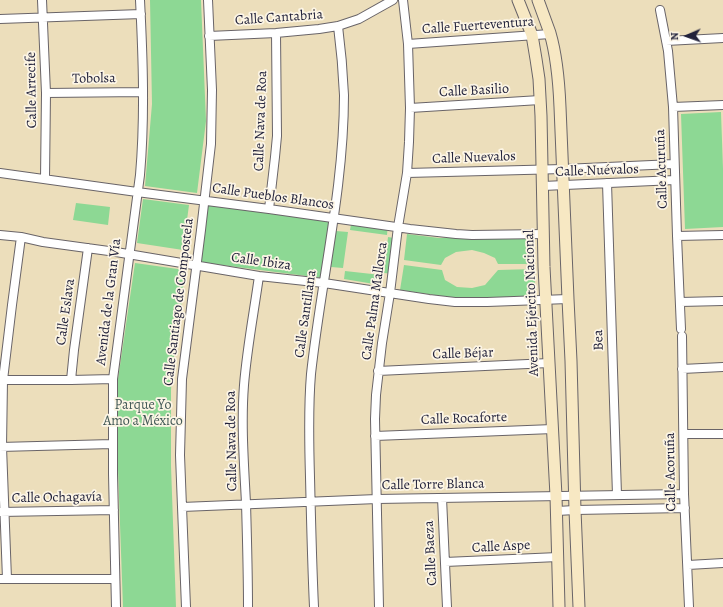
<!DOCTYPE html>
<html>
<head>
<meta charset="utf-8">
<style>
  body { margin:0 }
  #map { position:relative; width:723px; height:607px; overflow:hidden; background:#ecdebb; font-family:Alegreya,serif }
  canvas { display:block }
  .north { position:absolute; left:667px; top:16px; width:40px; height:40px; -webkit-text-stroke:3px #fcf5e5; paint-order:stroke; rotate:268deg; font-size:11px; font-weight:700; line-height:16px; text-align:center; color:#22223b }
  .north::after { content:''; display:block; margin:auto; width:14px; height:18px; background:#22223b; clip-path:polygon(50% 0,100% 100%,50% 72%,0 100%) }
</style>
</head>
<body>
<div id="map">
<canvas width="723" height="607"></canvas>
<div class="north">N</div>
</div>
<script>
const ctx = document.querySelector('canvas').getContext('2d');
ctx.lineJoin = 'round';
function paint(path, color) { ctx.fillStyle = color; ctx.fill(path, 'evenodd'); }
function trace(path, color, width, dash) { ctx.strokeStyle = color; ctx.lineWidth = width; ctx.lineCap = dash ? 'butt' : 'round'; ctx.setLineDash(dash || []); ctx.stroke(path); }
function label(font, color, halo, rows, align = 'center') {
  ctx.font = font + ' Alegreya,serif'; ctx.lineWidth = 3.5; ctx.setLineDash([]); ctx.textBaseline = 'middle'; ctx.strokeStyle = halo; ctx.fillStyle = color; for (const [text, x, y, turn = 0] of rows) {
    ctx.save(); ctx.translate(x, y); ctx.rotate((+turn || 0) * Math.PI / 180); ctx.textAlign = isNaN(turn) ? turn : align; if (halo) ctx.strokeText(text, 0, 0); ctx.fillText(text, 0, 0); ctx.restore();
  }
}
paint(new Path2D(`
  M150,0H201L206,121L197,193L145,186L152,104Z
  M721,112L723,169V227L685,229L681,114Z
  M143,199L189,205L183,250L137,243Z
  M76,203L110,207L108,225L73,220Z
  M205,205L329,221L322,278L198,262Z
  M352,219L388,224L387,235L350,230Z
  M336,231L348,232L343,268L331,267Z
  M407,234L439,238L532,236V264H498L495,258L484,253L472,250L456,252L445,258L441,265L404,260Z
  M388,237L400,239L395,274L384,273Z
  M135,263L185,270L180,318L173,363L171,390V466L176,607H123L116,414L118,379Z
  M404,265L442,270L445,280L457,287L472,288L485,285L498,270L534,269L536,297L462,299L400,290Z
  M345,271L381,275L380,285L344,279Z`), '#8dd894');
const street = new Path2D(`
  M42,0L46,93L45,179
  M660,10L668,51L673,107L677,236L681,329
  M0,19L141,14
  M209,36L276,33L319,29L338,26L359,19L393,0
  M666,41L723,38
  M408,44L550,34
  M46,93L143,92
  M673,107L723,105
  M410,108L540,100
  M0,173L137,192L269,209L410,229L456,234L472,235L544,234
  M407,173L563,169L674,164
  M607,183L617,495
  M543,186L675,180
  M269,209L275,157L277,136L276,33
  M0,235L21,237L43,242L116,252L259,276L324,283L429,299L455,302H487L568,299
  M677,236L723,235
  M680,302L723,301
  M682,336L684,494L689,607
  M682,369L723,367
  M378,371L549,363
  M0,380H71L113,379
  M71,380L74,350L88,248
  M684,434H723
  M375,436L553,429
  M0,447L112,444
  M442,498L447,607
  M182,507L377,499L684,494
  M557,511L575,510L685,508
  M0,512L114,510
  M445,562L558,557
  M688,565L723,563
  M0,579H115
  M7,579L2,447L3,380L12,305L21,237
  M116,607L113,474V379L140,175C145,117 143,59 140,0
  M186,607L182,507L180,455L182,379L201,230L211,144L212,90L208,0
  M248,607C248,572 247,538 246,503C244,464 241,424 244,385C247,348 254,312 259,276
  M314,607C312,564 311,520 310,477C309,443 308,409 311,374C321,281 344,189 344,95C343,72 341,49 338,26
  M379,607L375,419L376,395L382,343L390,293L398,227L407,173L409,142L410,108L408,44L403,0`);
const secondary = new Path2D(`
  M518,0L532,35L536,59L539,79L541,116L544,267L556,496L559,607
  M538,0C542,11 546,22 550,33C557,57 559,83 560,107L568,299L571,361L575,510L579,607`);
trace(street, '#696468', 10);
trace(secondary, '#696468', 13);
trace(street, '#fff', 8);
trace(secondary, '#f7e8c3', 11);
label('14px', '#22223b', '#fcf5e5', [
  ["Calle Cantabria",279,18,-4],
  ["Calle Fuerteventura",478,26,-4],
  ["Tobolsa",94,79,-1],
  ["Calle Arrecife",32,90,-91],
  ["Calle Basilio",474,91,-3],
  ["Calle Nava de Roa",261,121,-88],
  ["Calle Nuevalos",474,158,-2],
  ["Calle Acuruña",662,169,-92],
  ["Calle Nuévalos",597,171,-2],
  ["Calle Pueblos Blancos",273,197,8],
  ["Calle Ibiza",261,262,8],
  ["Calle Palma Mallorca",375,301,-82],
  ["Avenida de la Gran Vía",109,302,-83],
  ["Calle Santiago de Compostela",179,302,-83],
  ["Avenida Ejército Nacional",532,303,-92],
  ["Calle Eslava",66,312,-82],
  ["Calle Santillana",306,314,-82],
  ["Bea",599,340,-92],
  ["Calle Béjar",463,354,-2],
  ["Calle Rocaforte",464,419,-2],
  ["Calle Nava de Roa",232,441,-91],
  ["Calle Acoruña",671,472,-91],
  ["Calle Torre Blanca",433,485,-1],
  ["Calle Ochagavía",57,498,-1],
  ["Calle Aspe",501,547,-3],
  ["Calle Baeza",431,553,-93]
]);
label('14px', '#425956', '#fcf5e5', [
  ["Parque Yo",143,406],
  ["Amo a México",143,422]
]);
</script>
</body>
</html>
